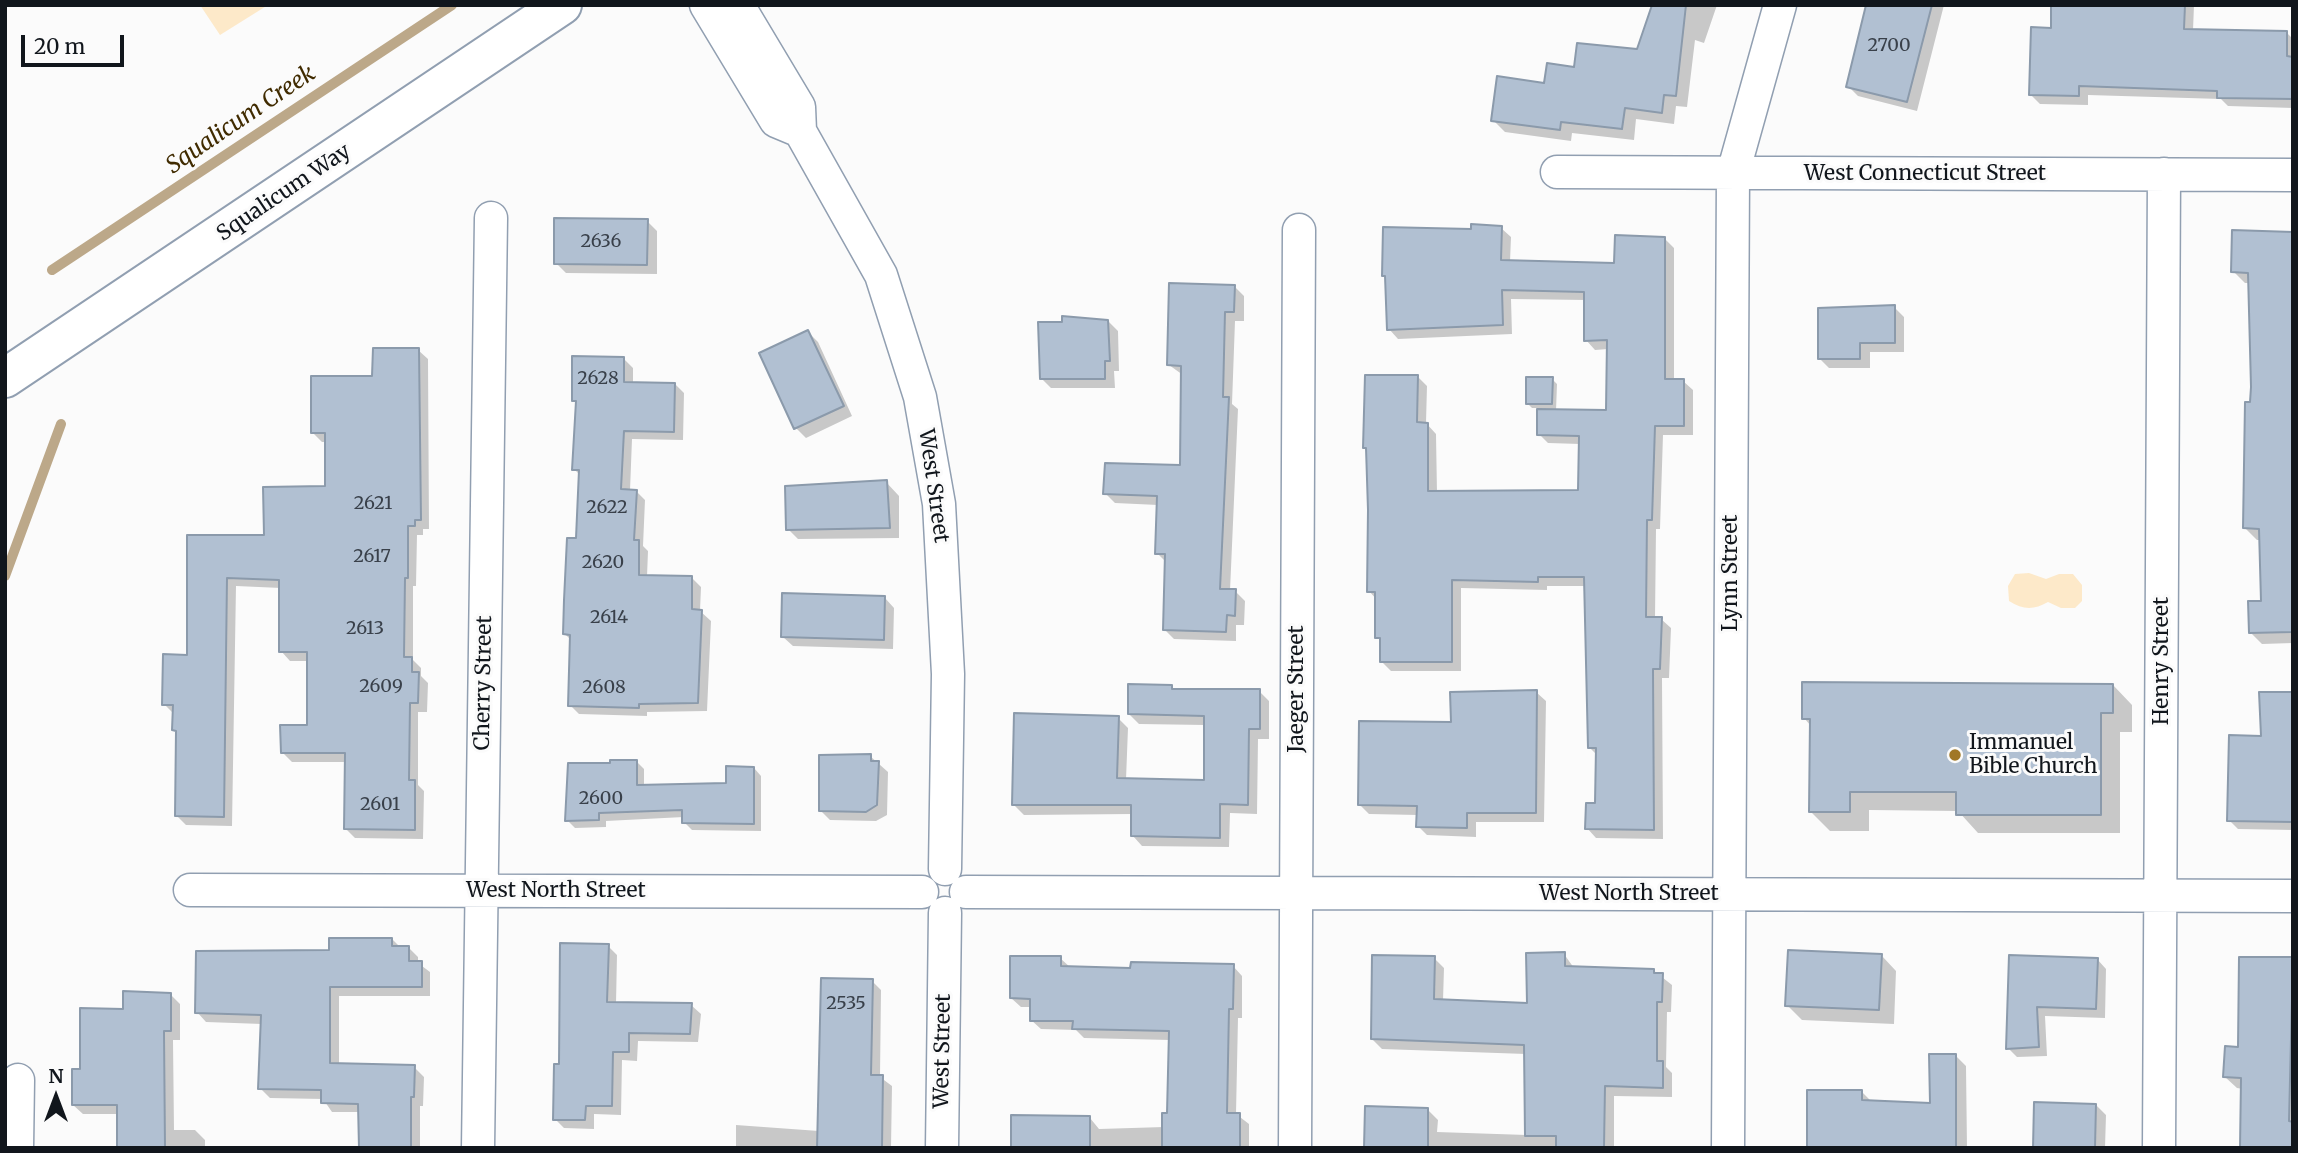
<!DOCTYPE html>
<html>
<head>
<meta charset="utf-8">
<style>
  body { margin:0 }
  #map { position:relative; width:2298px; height:1153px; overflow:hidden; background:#fbfbfb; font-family:Merriweather,serif }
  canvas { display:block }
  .frame { position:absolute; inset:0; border:7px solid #11161c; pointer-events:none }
  .north { position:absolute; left:21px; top:1062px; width:70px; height:70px; -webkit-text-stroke:5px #fbfbfb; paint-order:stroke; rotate:0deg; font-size:19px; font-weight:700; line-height:28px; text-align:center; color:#11161c }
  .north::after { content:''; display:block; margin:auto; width:24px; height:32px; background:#11161c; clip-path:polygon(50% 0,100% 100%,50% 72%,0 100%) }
  .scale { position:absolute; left:21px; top:35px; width:103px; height:32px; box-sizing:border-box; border:4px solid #11161c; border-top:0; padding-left:9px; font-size:21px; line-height:24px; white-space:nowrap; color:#11161c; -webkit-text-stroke:5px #fbfbfb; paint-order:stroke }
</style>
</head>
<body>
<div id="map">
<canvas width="2298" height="1153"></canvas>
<div class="frame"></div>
<div class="north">N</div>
<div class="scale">20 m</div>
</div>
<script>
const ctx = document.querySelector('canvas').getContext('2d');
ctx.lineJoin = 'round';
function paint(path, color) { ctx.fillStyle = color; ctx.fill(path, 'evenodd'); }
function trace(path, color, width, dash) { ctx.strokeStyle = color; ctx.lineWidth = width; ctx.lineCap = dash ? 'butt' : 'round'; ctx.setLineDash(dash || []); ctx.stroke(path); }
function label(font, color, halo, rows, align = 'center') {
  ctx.font = font + ' Merriweather,serif'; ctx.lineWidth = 6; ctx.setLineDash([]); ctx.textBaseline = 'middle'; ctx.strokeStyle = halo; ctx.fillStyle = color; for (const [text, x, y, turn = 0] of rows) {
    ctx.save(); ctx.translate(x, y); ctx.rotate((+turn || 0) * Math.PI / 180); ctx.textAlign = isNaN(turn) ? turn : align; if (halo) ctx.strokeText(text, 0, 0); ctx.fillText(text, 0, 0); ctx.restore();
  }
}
paint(new Path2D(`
  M200,5H268L220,35Z
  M2029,573L2046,579L2059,574H2073L2082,585V601L2075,608H2061L2048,602C2034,610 2023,610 2009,601L2008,586L2015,574Z`), '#fde9c9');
paint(new Path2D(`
  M1654,5H1717L1704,43L1695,40L1687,107L1676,106L1674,124L1636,119L1634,140L1572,133L1571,141L1505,132L1493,120L1576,69L1639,51Z
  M1887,5H1944L1917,111L1858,96L1848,86Z
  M2053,5H2194L2193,31L2287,33L2293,39V108L2228,106L2221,99L2088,95V105L2040,104L2031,95L2052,30Z
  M647,221L657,231V274L566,273L556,263Z
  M1501,228L1511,237L1510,262L1615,264L1664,238L1674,248V381H1683L1693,390V435H1663L1660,529H1656L1655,619H1661L1671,628L1669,678H1662L1663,839L1596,838L1587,828L1597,805L1598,756L1589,747L1586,586H1547V590L1461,588V671H1391L1382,662V642L1377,637V600L1369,591V510L1367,451L1364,448L1417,376L1427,386L1426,423L1436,434L1437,493L1580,491V444L1548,443L1539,434V408H1532L1528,404L1552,379L1557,384L1556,411L1608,412V349L1595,350L1586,340V300L1511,299L1512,334L1398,339L1389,329L1387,278L1384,275L1472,230Z
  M2293,234V643L2262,644L2250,632L2263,602L2261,540H2257L2245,528L2251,404L2250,283H2245L2233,271Z
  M1234,286L1244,296V321H1235L1232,404L1238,409L1230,591H1235L1245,601L1244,625H1236V641L1174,639L1164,629L1167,563L1157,553L1158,505L1115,503L1105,493L1182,467L1183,375L1169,365Z
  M1894,307L1904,317V352H1870V368H1829L1819,358Z
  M1064,317L1108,321L1118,331L1119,371H1114L1115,388H1051L1041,378Z
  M808,332L818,342L852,416L806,438L796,428Z
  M418,350L428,359L429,529H423V535H417L416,586H413V660L421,668V676L428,683L427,712H418V785L424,791L423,839L355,838L345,828L346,762H292L283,753L309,726V661H290L281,651V588L236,586L232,826L186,825L177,816V733L174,730V714L164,704L189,657L188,537H266L326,488V442H322L312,432L374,378Z
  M624,359L633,368V384H675L684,393L683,440L632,439L630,491H636L645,500L643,546L648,551L647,577L692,578L701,587L700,611L711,621L707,711L647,712V716L579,714L570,705L571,640L565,634L578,540L580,475L574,469L577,404L574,400Z
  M886,482L899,496V538L798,539L788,529Z
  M885,598L894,608L893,649L793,646L783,637Z
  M2113,685L2132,705V732H2120V833H1978L1958,811L1869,810V831H1830L1811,812V726L1804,718Z
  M1171,687L1175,691H1259L1269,701V739H1258L1257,814L1230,813L1229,847L1142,846L1133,836V814L1024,815L1014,805L1118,718L1128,728L1126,780L1205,781V725L1139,724L1129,714Z
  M1536,692L1546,701L1544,822H1476V837L1427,835L1418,826V815L1369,814L1359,804L1452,724Z
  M2293,693V830L2238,829L2229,820L2263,738Z
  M870,756L888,772L887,815L876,821L830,820L820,810Z
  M636,761L644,769V786L728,784L754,768L761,776V831L692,830L684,822V817L606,821V827L575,828L567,820L570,765Z
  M392,939L400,947H408L418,957V963L430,972V996H339V1065L414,1067L424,1077L423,1106H420V1148H360V1112H332L323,1099L270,1098L260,1088L262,1024L206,1022L197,1012L331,952Z
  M608,946L617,955L616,1004L691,1005L701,1014L698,1042L638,1041L637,1061L622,1060L621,1115L594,1114V1129L564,1128L555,1119L560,1066Z
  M1564,954L1574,968L1653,970L1672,985L1671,1012H1667L1666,1067L1672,1073V1097L1614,1096V1148H1365L1428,1110L1438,1120L1437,1132L1527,1135L1526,1054L1382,1049L1372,1039L1434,958L1444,968L1443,1001L1529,1005Z
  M1882,956L1896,971L1894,1024L1802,1020L1787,1005Z
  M2010,957L2097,959L2106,969L2105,1018L2045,1016L2047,1056L2017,1057L2008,1048Z
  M2293,957V1148L2243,1089L2237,1088L2225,1077Z
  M1060,958L1071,968L1233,966L1242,976V1018H1238L1236,1114L1249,1124V1148H1013L1090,1118L1099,1129L1164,1127L1169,1114L1170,1040L1084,1038L1076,1030L1041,1029L1031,1020V1007H1021L1011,998Z
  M872,981L881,990L880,1077L892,1086L891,1148H736V1125L819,1131Z
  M170,994L180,1004V1040H173L174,1130H195L205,1140V1148H118V1114H83L73,1105L81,1070L125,1010Z
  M1955,1055L1966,1066L1967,1148H1809L1862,1092L1872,1102L1932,1105Z
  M2096,1105L2106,1115L2105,1148H2035Z`), '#0003');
trace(new Path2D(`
  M52,270L452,5
  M5,576L61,424`), '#bca889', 10);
const building = new Path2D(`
  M1652,5H1686L1676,96L1664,95L1662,113L1625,108L1622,129L1561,122L1560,130L1491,121L1497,76L1544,83L1547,63L1574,67L1577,43L1637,49Z
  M1866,5H1932L1907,102L1846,87Z
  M2051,5H2185L2184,29L2287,31V56L2293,57V99L2217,98V91L2079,86V96L2029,95L2031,27L2051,28Z
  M554,218L648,219L647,265L554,264Z
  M1471,224L1502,226L1501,260L1614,263L1615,235L1665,237V379H1684V426H1655L1652,520H1647L1646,617H1662L1660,669H1653L1654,830L1585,829L1586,803H1595L1596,748H1588L1584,577H1538V582L1452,580V662H1380V638H1375V592H1367L1368,510L1366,448H1363L1365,375H1418L1417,422L1428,423V491L1578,490L1579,436L1537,435V409L1606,410L1607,340L1584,341V292L1502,290L1503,325L1387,330L1385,276H1382L1383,227L1471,229Z
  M2232,230L2293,232V632L2249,633L2248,601H2261L2259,529L2243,528L2245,402H2250L2251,387L2248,273L2231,272Z
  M1169,283L1235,285L1234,312H1225L1223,397H1229L1220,589H1236L1235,616L1227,615L1226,632L1163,630L1165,554H1155L1157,496L1103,494L1105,463L1180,465L1181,366L1167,365Z
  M1895,305V343H1860V359H1818V308Z
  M1062,316L1108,320L1110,361H1105V379H1040L1038,322H1062Z
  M808,330L844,406L794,429L759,353Z
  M373,348H419L421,520H415V526H408V578H405L404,657H412V672H419L418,703H410L409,780H415V830L344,829L345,753H281L280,725H307V652H279V580L227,578L224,817L175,816L176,731L172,730L173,705H162L163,654L187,655V535H264L263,487L325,486V433H311V376H372Z
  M572,356L624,357V382L675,383L674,432L624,431L621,489L637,490L634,540H639V575L692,576V609L702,610L698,703L639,704V708L568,706L570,635L563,634L564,600L567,538H576L579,470H572L576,401H572Z
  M1526,377H1553L1552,404H1526Z
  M887,480L890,528L786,530L785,486Z
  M782,593L885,596L884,640L781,637Z
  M1802,682L2113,684V713H2101V815H1956V792H1850V812H1809L1810,719H1802Z
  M1128,684L1172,685V689H1260V729H1249L1248,805L1220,804V838L1131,836V805H1012L1014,713L1119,716L1117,778L1204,780V716L1128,714Z
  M1537,690L1536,813H1467V828L1416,827L1417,806L1358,805L1359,721L1451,722L1450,692Z
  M2259,692H2293V822L2227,821L2229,735L2261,736Z
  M871,754V761H879L877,805L866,812L819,811V755Z
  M610,760H637V785L726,783V766L754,767V824L682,823V810L599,813V820L565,821L568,763H610Z
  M329,938H392V946H409V961H422V987H330V1063L415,1065L414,1097H411V1148H359L358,1104L321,1103V1090L258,1089L261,1015L195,1013L196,951L329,950Z
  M560,943L609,944L607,1002L692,1003L690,1034L629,1033V1052H613L612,1106H586L585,1120H553L554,1064H559Z
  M1788,950L1882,954L1879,1010L1785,1006Z
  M1565,952V966L1654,969V973H1663L1662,1002H1657V1061H1663V1088L1605,1086L1604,1148H1556V1136H1525L1524,1045L1371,1039L1372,955L1435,956L1434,999L1527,1003L1526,953Z
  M2009,955L2098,958L2096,1009L2037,1007L2039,1047L2006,1049Z
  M1010,956H1061V966L1130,968L1131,962L1234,964L1233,1009H1229L1227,1113H1240V1148H1162V1113H1167L1169,1031L1072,1029L1073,1021H1030V999L1010,998Z
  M2239,957H2293L2289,1121L2293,1122V1148H2240L2241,1078L2223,1077L2225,1046L2238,1047Z
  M821,978L873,979L871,1075H883L882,1148H817Z
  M123,991L171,993V1031H164L165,1148H117V1105H72V1069H80V1008L123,1009Z
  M1929,1054H1956V1148H1807V1090H1862V1100L1930,1103Z
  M2034,1102L2096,1104L2095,1148H2033Z
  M1365,1106L1428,1108V1148H1364Z
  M1011,1115L1090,1116V1148H1011Z`);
paint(building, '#b1c0d2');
trace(building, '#8b9aab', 2);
const street = new Path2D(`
  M706,5L776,121L800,131
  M738,5L799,107L800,131L881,275L920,397L939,504L948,674L945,869
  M1557,172L2293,175
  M190,890L922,892
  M966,892L2293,896
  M17,1148L18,1080
  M478,1148L491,218
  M942,1148L945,913
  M1295,1148L1299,230
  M1728,1148L1733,173L1780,5
  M2159,1148L2164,174`);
const secondary = new Path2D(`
  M5,378L562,5`);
trace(street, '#919fb1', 35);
trace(secondary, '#919fb1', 42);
trace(street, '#fff', 32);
trace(secondary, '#fff', 38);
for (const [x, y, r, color] of [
  [1955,755,7,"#a07726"]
]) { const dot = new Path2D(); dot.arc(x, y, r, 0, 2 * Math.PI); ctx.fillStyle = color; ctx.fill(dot); trace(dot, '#fbfbfb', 2.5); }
label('18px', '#39404a', null, [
  ["2700",1889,46],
  ["2636",601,242],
  ["2628",598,379],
  ["2621",373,504],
  ["2622",607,508],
  ["2617",372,557],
  ["2620",603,563],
  ["2614",609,618],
  ["2613",365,629],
  ["2609",381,687],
  ["2608",604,688],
  ["2600",601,799],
  ["2601",380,805],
  ["2535",846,1004]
]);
label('21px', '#11161c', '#fbfbfb', [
  ["West Connecticut Street",1925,174],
  ["Squalicum Way",284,193,-34],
  ["West Street",933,486,82],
  ["Lynn Street",1731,573,-90],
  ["Henry Street",2162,661,-90],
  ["Cherry Street",484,683,-89],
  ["Jaeger Street",1297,689,-90],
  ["West North Street",556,891],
  ["West North Street",1629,894],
  ["West Street",943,1051,-89]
]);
label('21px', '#11161c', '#fbfbfb', [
  ["Immanuel",1969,743],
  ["Bible Church",1969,767]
], 'left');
label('italic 23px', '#402b00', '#fbfbfb', [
  ["Squalicum Creek",241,120,-34]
]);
</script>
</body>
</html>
